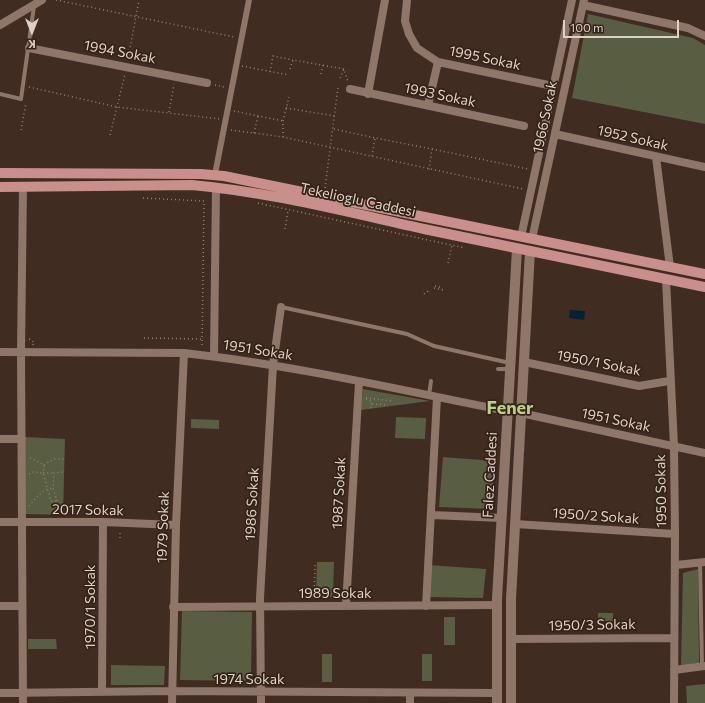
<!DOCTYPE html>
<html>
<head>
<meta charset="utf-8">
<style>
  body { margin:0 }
  #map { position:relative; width:705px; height:703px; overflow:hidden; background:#412c21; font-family:Commissioner,sans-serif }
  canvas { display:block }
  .north { position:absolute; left:12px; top:12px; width:40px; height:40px; -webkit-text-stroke:3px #362317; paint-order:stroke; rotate:180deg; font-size:11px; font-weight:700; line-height:16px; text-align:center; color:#ded1c9 }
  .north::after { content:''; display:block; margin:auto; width:14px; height:18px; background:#ded1c9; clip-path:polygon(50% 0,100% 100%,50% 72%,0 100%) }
  .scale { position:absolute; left:563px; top:20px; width:116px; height:18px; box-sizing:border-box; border:2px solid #ded1c9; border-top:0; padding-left:5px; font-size:12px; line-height:14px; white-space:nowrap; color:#ded1c9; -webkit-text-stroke:3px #362317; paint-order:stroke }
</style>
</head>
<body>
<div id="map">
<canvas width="705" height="703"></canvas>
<div class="north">K</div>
<div class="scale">100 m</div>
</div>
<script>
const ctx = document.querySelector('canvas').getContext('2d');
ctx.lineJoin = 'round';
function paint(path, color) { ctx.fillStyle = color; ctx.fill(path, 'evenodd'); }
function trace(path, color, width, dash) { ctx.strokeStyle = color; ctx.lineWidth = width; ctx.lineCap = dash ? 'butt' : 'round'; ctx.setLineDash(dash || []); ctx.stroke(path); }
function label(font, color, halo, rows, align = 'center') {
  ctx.font = font + ' Commissioner,sans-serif'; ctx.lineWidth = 3.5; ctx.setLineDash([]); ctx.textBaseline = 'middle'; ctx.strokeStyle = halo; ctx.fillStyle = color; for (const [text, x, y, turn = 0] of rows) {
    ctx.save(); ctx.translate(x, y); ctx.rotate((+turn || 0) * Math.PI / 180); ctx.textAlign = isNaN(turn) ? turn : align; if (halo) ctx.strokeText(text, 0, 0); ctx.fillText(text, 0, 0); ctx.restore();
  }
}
paint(new Path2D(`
  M588,14L693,38L705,45V124L572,98Z
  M363,389L430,401L361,410Z
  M396,417L426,418L425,439L395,438Z
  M191,419L219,420V429L191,428Z
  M24,437L65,439L63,515L24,514Z
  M443,457L494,461L492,509L439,507Z
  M317,562H334L333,597L316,596Z
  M428,565L486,569L483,598L426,597Z
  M698,569L699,663L681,666L683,573Z
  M182,611L252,612L251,681L180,680Z
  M598,613H613V621H598Z
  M444,617H455V645H444Z
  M28,639H56L57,649H28Z
  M322,654H332V682H322Z
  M422,654H432V681H422Z
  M111,665L165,666L164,685H111Z
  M705,684V703H687L686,686Z`), '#595d41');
paint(new Path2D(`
  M570,310L585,311L584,320L569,318Z`), '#042233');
trace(new Path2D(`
  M56,0L234,37
  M128,59L139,0
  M242,66L289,75
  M290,69L293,60L344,69L348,82
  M270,72L273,56L293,60
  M321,74L323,65
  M340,78L344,69
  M215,85L224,87
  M29,87L117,107L220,119
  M286,108L335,116
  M234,111L283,121
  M169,112L174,84
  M334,129L375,138
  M21,130L26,103
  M231,130L283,137L523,189
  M254,133L258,116
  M110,135L125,74
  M283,137V121L289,97
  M432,149L528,169
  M372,156L375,138L432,149L429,170
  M325,188L338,87
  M143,198L204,201L202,348
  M258,203L465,248
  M285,229L288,211
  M448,263L452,245
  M435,286L443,288
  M434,288L443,290
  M424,294L430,290
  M144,338L202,339
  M29,339L34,342L33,345
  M366,398L393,401
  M366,399L372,402L371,408
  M372,404L387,405
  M30,458L44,465L43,473H54
  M44,465L54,459H64
  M29,474L32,472L43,473L51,501H57L60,507
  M57,501L53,488L54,473L63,472
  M29,506C36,498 42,489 53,488
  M60,514V507L63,504
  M120,538V531
  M314,598L315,565`), '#938278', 1.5, [1, 3]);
trace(new Path2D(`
  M0,94L21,99L34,6
  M281,307L407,334L434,346L510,363
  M498,369H509
  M429,395L431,381
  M700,563L702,666`), '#8e7669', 4);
trace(new Path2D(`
  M216,169L249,0`), '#8e7669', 6);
trace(new Path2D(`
  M407,0L405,21L409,34L417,48L438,62L553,86
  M583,5L688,28L705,36
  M0,25L42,0
  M29,48L207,83
  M350,89L524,126
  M368,94L385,0
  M428,105L438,62
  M555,134L705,167
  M656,157L670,267
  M521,237L572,0
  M532,239L584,0
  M666,279L674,446L675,534L674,703
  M0,352L184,353C293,365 400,390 507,411
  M214,356L216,187
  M524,362L639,386L669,381
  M521,413L705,453
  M0,439H22
  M432,515L501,518
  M0,522H103L176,525
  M515,524L675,534
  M676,565L705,562
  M0,606H22
  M346,606L359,382
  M426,606L437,397
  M173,607L497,605
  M511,639L674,638
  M674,670L705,666
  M102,691L103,522
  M0,693L172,691L497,693
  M410,693V703
  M23,703L21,352L23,186
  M172,703L176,525L184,353
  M261,703L260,598L273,365L281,307`), '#8e7669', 8);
trace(new Path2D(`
  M497,703V599L517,249
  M511,703V599L530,251`), '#8e7669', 10);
trace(new Path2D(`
  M0,173L201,174L224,176L705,274
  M0,187L192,185C270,192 347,212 424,229C517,249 611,267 705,287`), '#c98f8b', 10);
label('14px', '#ded1c9', '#362317', [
  ["1994 Sokak",120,52,11],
  ["1995 Sokak",485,58,12],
  ["1993 Sokak",440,95,12],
  ["1966 Sokak",545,117,-78],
  ["1952 Sokak",633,138,13],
  ["Tekelioglu Caddesi",358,200,12],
  ["1951 Sokak",258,350,9],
  ["1950/1 Sokak",599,363,11],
  ["1951 Sokak",616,420,12],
  ["Falez Caddesi",490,475,-87],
  ["1950 Sokak",661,491,-91],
  ["1987 Sokak",339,493,-87],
  ["1986 Sokak",252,504,-87],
  ["2017 Sokak",88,510,1],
  ["1950/2 Sokak",596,516,4],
  ["1979 Sokak",163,527,-88],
  ["1989 Sokak",335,593],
  ["1970/1 Sokak",90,607,-90],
  ["1950/3 Sokak",592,625,-1],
  ["1974 Sokak",249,679]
]);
label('bold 18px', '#bad288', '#362317', [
  ["Fener",510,408]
]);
</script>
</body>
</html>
